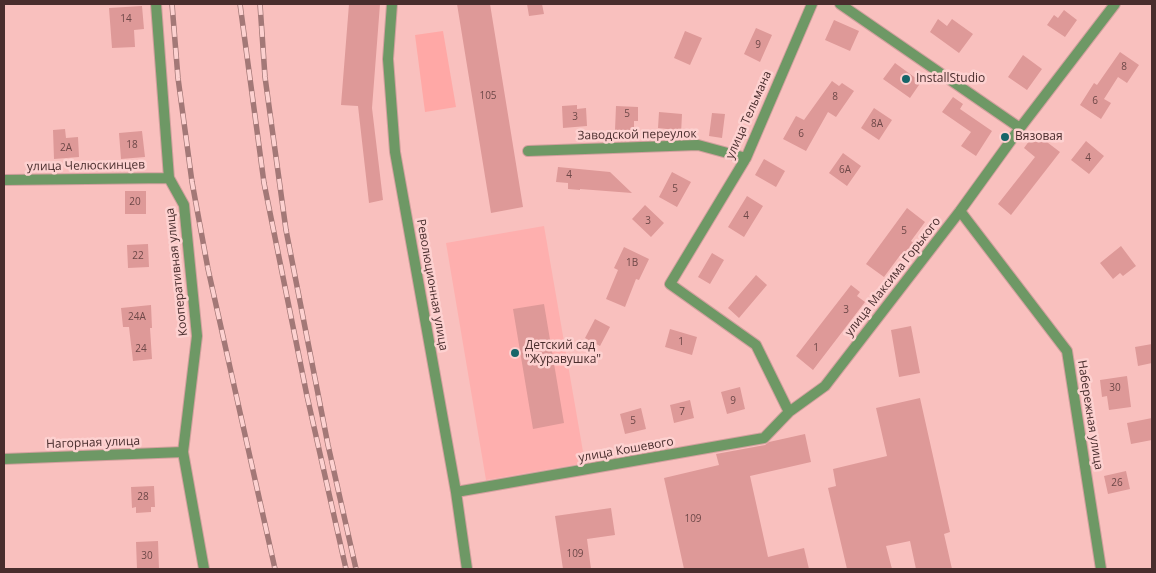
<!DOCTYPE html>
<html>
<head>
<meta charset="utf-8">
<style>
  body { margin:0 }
  #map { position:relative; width:1156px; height:573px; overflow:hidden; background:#f9c0be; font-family:"Open Sans",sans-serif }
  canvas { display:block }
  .frame { position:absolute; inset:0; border:5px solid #492d2d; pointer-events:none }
</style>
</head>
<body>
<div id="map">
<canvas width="1156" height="573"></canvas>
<div class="frame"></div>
</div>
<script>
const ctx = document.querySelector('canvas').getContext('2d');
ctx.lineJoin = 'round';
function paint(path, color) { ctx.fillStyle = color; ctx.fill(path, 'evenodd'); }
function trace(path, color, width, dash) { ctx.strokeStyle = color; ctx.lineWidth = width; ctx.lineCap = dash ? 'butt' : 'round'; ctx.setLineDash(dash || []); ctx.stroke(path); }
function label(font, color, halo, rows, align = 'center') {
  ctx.font = font + ' "Open Sans",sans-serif'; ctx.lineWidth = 5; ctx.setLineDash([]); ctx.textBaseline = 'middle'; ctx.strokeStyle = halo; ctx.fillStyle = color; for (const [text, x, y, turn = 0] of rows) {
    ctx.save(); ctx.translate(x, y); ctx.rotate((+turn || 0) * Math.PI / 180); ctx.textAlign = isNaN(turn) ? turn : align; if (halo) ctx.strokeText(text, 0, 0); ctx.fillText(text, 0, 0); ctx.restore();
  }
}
paint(new Path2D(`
  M544,226L585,463L486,480L446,243Z`), '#feafae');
paint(new Path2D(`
  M443,31L456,107L425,112L415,35Z`), '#ffa8a6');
paint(new Path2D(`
  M349,4H380L372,108L383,200L369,203L358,106L341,105Z
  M457,4H490L523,207L491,213Z
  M527,4H542L544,14L529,16Z
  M142,6L144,29L134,30L135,47L112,48L109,8Z
  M1064,10L1077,20L1065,37L1047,25L1054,15L1058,18Z
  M938,19L947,26L952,19L973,34L959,53L930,32Z
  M834,20L859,31L850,51L825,40Z
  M756,28L772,35L760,62L744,54Z
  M685,31L702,38L690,65L674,58Z
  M1120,52L1139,65L1127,83L1118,77L1104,99L1111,103L1101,119L1080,105L1094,83L1097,85Z
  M1023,55L1042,69L1027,90L1008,77Z
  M895,63L921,82L910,98L883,79Z
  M832,81L839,86L842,83L854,91L836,117L828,112L806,151L783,139L796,116L804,120Z
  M953,97L963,104L960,109L992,131L976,156L961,146L971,132L942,112Z
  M577,105V109L586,108L587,126L563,128L562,106Z
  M616,106L638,107V121H634V130H615Z
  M874,108L892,120L879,140L861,128Z
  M659,112L682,114L681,134L666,132L667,129L658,128Z
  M712,113L725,114L722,138L709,136Z
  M65,129L66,138L78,137L79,157L54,159L53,130Z
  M142,131L145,157L121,159L119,133Z
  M1035,133L1060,152L1011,215L998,204L1035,157L1024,148Z
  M1086,141L1104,156L1089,174L1071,160Z
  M843,153L861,166L847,186L829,173Z
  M764,159L785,171L776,187L755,175Z
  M558,167L610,172L632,193L580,189V190L568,189V183L556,182Z
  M672,172L691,182L677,207L659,197Z
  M125,191H146V214H125Z
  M747,196L763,206L744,237L728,227Z
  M645,205L664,223L651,237L632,219Z
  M907,208L925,222L911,241L916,245L907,258L901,254L884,277L866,264Z
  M148,244L149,267L128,268L127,245Z
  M1121,246L1136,266L1123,276L1120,273L1113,279L1100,263Z
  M624,247L649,259L639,280L636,279L625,307L606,299L618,270L614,268Z
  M712,253L724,260L710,284L698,277Z
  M756,275L767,285L739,318L728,308Z
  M851,285L860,292L857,296L865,302L813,370L796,356Z
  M544,304L564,423L533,429L513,309Z
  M151,305L152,328H150L152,359L133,361L129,327H123L121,308Z
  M595,319L610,327L600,346L585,338Z
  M911,326L920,373L899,377L891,330Z
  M670,329L697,337L692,355L665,347Z
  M1152,344V363L1138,366L1135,347Z
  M1127,376L1131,407L1109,410L1107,396L1102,397L1100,380Z
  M740,387L745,409L727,414L721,392Z
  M920,398L950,532L944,534L952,569H916L910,541L886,546L892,569H847L828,488L836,486L833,469L887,456L876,408Z
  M690,400L694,418L674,423L670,405Z
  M641,408L646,429L625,434L620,414Z
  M1152,418V440L1131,444L1127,423Z
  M805,434L811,462L750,476L768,557L804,548L809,569H684L664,478L719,465L716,454L765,445L769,442Z
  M1126,471L1130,489L1108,494L1104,476Z
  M154,486L155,507H151V512L136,513V507L132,508L131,487Z
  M611,508L615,535L587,539L591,569H563L555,516Z
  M158,541L159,569H137L136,542Z`), '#de9998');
const street = new Path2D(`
  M156,4L169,178L184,205L197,336L183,452L204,569
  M392,4L388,59L395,152L456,492L467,569
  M840,4L1020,128
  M528,151L698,145L746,158
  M4,180L169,178
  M960,211L1067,351L1101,569
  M789,412L756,345L670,284L746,158L812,4
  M4,459L183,452
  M456,492L764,438L789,412L825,386L960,211L1020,128L1115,4`);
trace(street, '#d2a09e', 12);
trace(street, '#6e9865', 10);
const rail = new Path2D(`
  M172,4L178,78L192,182L208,269L275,569
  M240,4L264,183L307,396L346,569
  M260,4L265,77L286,230L328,445L356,569`);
trace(rail, '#a37877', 5.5);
trace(rail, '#fdd1d0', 4, [11]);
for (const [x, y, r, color] of [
  [906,79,5,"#166569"],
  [1005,137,5,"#166569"],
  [515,353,5,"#166569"]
]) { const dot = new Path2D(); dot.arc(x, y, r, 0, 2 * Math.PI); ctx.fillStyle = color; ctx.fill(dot); trace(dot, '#fdd1d0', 2); }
label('10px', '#6e4848', null, [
  ["14",126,19],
  ["9",758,45],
  ["8",1124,67],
  ["105",488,96],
  ["8",835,97],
  ["6",1095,101],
  ["5",627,114],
  ["3",575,117],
  ["8А",877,124],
  ["6",801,134],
  ["18",132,145],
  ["2А",66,148],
  ["4",1088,158],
  ["6А",845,170],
  ["4",569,175],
  ["5",675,189],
  ["20",135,202],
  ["4",746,216],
  ["3",648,221],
  ["5",904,231],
  ["22",138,256],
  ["1В",632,263],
  ["3",846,310],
  ["24А",137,317],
  ["1",681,342],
  ["1",816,348],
  ["24",141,349],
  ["30",1115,388],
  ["9",733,401],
  ["7",682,412],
  ["5",633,421],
  ["26",1117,483],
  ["28",143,497],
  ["109",693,519],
  ["109",575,554],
  ["30",147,556]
]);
label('12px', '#492d2d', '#fdd1d0', [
  ["InstallStudio",916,79],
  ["Вязовая",1015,137],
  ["Детский сад",525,346],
  ["\"Журавушка\"",525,360]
], 'left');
label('12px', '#492d2d', '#fdd1d0', [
  ["улица Тельмана",749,115,-66],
  ["Заводской переулок",637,135,-1],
  ["улица Челюскинцев",86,166,-1],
  ["Кооперативная улица",177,272,-96],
  ["улица Максима Горького",893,277,-52],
  ["Революционная улица",432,285,80],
  ["Набережная улица",1090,415,81],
  ["Нагорная улица",93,443,-2],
  ["улица Кошевого",626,450,-10]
]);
</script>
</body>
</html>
